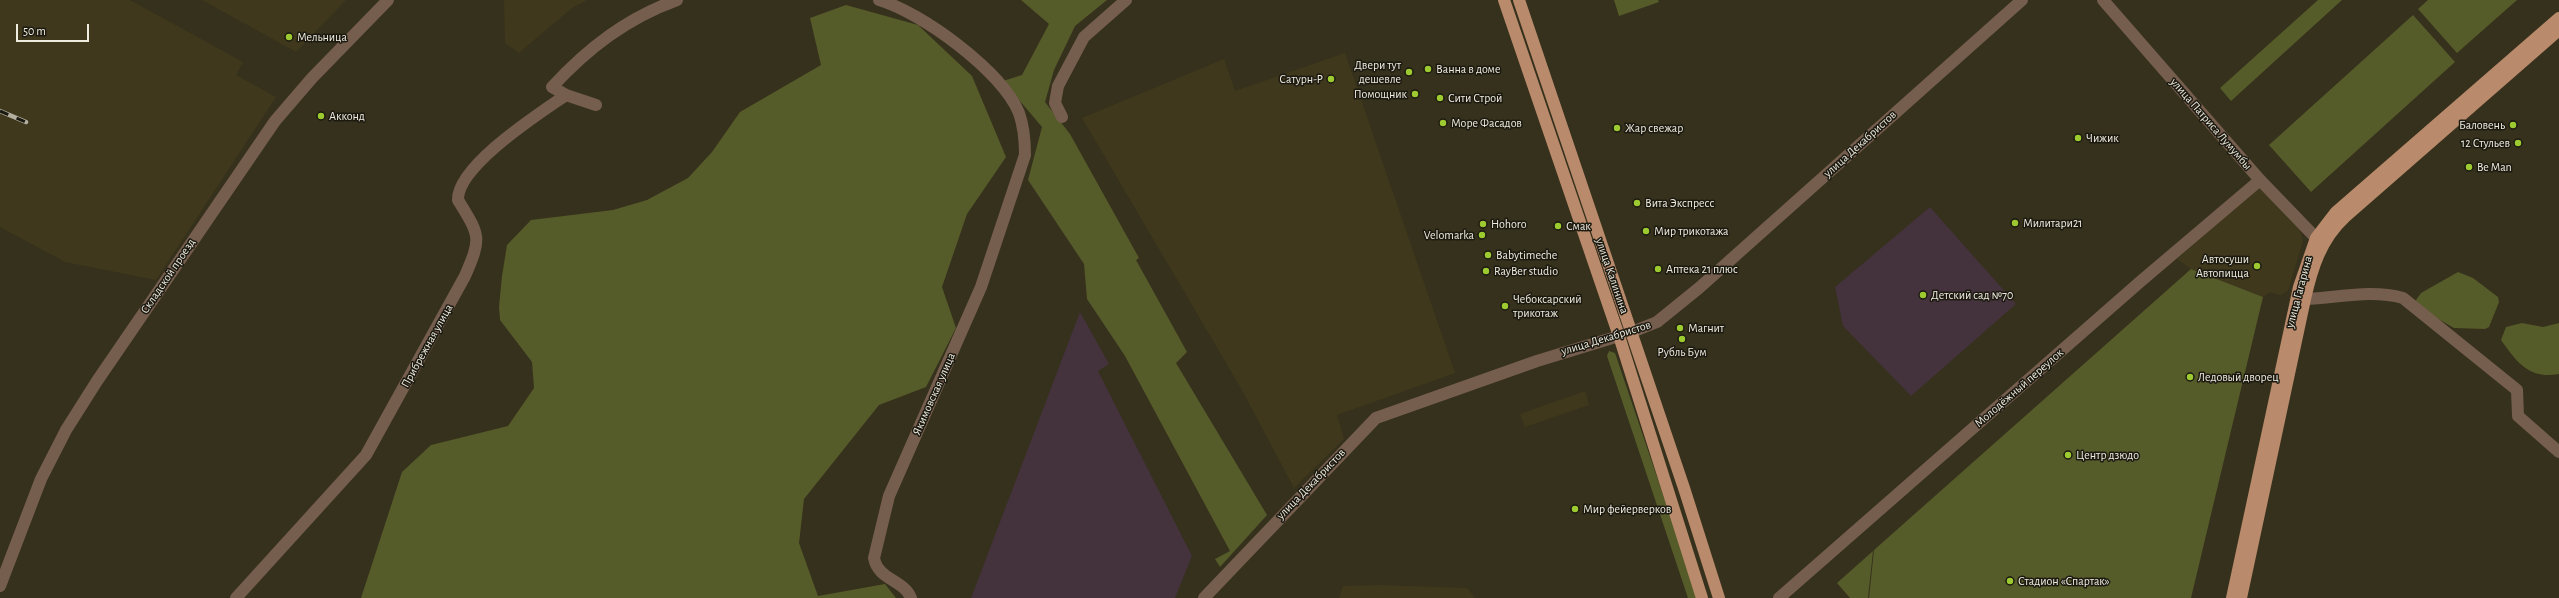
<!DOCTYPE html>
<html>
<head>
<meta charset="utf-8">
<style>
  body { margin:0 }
  #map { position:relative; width:2559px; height:598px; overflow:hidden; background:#36311c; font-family:"Alegreya Sans",sans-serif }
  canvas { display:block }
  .scale { position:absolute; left:16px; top:24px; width:73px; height:18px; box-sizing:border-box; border:2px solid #eeebdf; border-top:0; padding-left:5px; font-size:12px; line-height:14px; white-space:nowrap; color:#eeebdf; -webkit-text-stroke:3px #1b1910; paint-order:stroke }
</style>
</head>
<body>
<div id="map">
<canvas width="2559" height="598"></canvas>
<div class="scale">50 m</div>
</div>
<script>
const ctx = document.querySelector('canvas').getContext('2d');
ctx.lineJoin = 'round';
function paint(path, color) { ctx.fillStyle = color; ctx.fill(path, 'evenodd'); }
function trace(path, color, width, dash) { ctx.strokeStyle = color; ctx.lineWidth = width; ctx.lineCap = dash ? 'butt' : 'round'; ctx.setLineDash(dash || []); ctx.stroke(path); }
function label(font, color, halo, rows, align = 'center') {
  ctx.font = font + ' "Alegreya Sans",sans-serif'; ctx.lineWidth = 3; ctx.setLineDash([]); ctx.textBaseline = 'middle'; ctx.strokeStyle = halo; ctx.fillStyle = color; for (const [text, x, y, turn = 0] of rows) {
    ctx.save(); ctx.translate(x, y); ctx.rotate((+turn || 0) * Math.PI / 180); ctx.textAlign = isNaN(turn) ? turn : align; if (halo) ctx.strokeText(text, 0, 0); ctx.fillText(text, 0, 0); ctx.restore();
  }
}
paint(new Path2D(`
  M0,0H130L243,62L236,75L276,97L156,280L65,262L0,227Z
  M202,0H346L296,52Z
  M504,0H587L572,8L519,53L505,43Z
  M1345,53L1455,373L1337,415L1344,439L1294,488L1242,390L1082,118L1224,59L1235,91Z
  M2259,186L2300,230L2303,241L2288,291L2280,295L2270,292L2263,297L2191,269L2177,259Z
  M1585,391L1589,405L1525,427L1520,414Z
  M1378,585L1467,588L1475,598H1339L1343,586Z`), '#3f381c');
paint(new Path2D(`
  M1930,207L2016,304L1911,396L1843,326L1835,287Z
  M1080,312L1109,364L1098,371L1192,556L1175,598H971Z`), '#44323c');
paint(new Path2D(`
  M1021,0H1107L1075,26L1054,70L1045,102L1070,134L1139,258L1136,260L1187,352L1176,363L1267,515L1220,567L1215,559L1230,551L1125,356L1087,299L1084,264L1028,180L1042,127L1003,81L1022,75L1049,24Z
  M1614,0H1658L1659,2L1619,16Z
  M2318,0H2342L2231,101L2220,88Z
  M2428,0H2517L2457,53L2418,9Z
  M846,5L918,25L972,76L1006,157L967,214L942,287L956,328L926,387L879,405L804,499L799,543L818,596L885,584L896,598H361L402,472L431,445L508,426L534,388L532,362L500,320L499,307L502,276L507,245L531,220L613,210L647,200L688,178L712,152L740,112L821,65L810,18Z
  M2413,15L2455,62L2311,192L2269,145Z
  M2191,269L2263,297L2191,598H1869L1874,550Z
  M2458,272L2473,278L2498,297L2499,302L2489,327L2485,329L2454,328L2419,308L2416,300L2421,293Z
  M2522,323L2543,327L2559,323V374C2529,380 2516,361 2501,340L2506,327Z
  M1609,351L1615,353L1698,598H1688L1607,356Z
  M1873,551L1868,598H1850L1837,583Z`), '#565b2a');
trace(new Path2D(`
  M879,0C921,12 1002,71 1019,113C1024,127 1025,140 1025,155L981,287L889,496L874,558C878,580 903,579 911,598
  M2103,0L2260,180L2316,238
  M596,105L566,95L552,87C588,48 627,18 677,0
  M1062,117L1055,103L1058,86L1084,37L1126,0
  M2305,299C2338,298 2370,289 2403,298L2517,390L2518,416L2559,452
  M1632,332L1657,322L1699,288L2022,0
  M0,586L41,479L66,430L97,381L275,121L312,78L388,0
  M236,598L366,455L465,276C482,237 480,236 458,200C457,166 540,113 566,95
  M1204,598L1376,418L1537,361L1619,336
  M1779,598L2141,281L2260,180`), '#765e4f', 12);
trace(new Path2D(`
  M1504,0L1619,336L1702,598
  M1519,0L1684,488L1719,598
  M2232,598L2299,287L2316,238L2336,212L2559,18
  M2241,598L2305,299C2312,268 2321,239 2345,217L2559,30`), '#b98a6b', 12);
const rail = new Path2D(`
  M0,111L26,122`);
trace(rail, '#b2afa0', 4.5);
trace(rail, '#1b1910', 3, [9]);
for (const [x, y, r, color] of [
  [289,37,4,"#9dca30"],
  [1428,69,4,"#9dca30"],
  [1409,72,4,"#9dca30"],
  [1331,79,4,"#9dca30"],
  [1415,94,4,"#9dca30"],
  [1440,98,4,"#9dca30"],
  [321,116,4,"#9dca30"],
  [1443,123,4,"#9dca30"],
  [2513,125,4,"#9dca30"],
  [1617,128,4,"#9dca30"],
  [2078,138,4,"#9dca30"],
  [2518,143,4,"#9dca30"],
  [2469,167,4,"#9dca30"],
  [1637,203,4,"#9dca30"],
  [2015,223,4,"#9dca30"],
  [1483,224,4,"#9dca30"],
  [1558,226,4,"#9dca30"],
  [1646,231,4,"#9dca30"],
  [1482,235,4,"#9dca30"],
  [1488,255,4,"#9dca30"],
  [2257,266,4,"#9dca30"],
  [1658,269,4,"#9dca30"],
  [1486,271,4,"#9dca30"],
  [1923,295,4,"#9dca30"],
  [1505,306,4,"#9dca30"],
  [1680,328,4,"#9dca30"],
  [1682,339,4,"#9dca30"],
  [2190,377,4,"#9dca30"],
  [2068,455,4,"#9dca30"],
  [1575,509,4,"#9dca30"],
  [2010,581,4,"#9dca30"]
]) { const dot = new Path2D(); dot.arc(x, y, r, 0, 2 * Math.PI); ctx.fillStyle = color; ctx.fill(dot); trace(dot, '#1b1910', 1.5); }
label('12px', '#eeebdf', '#1b1910', [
  ["Мельница",297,37],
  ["Двери тут",1401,65,"right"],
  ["дешевле",1401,79,"right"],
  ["Ванна в доме",1436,69],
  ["Сатурн-Р",1323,79,"right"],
  ["Помощник",1407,94,"right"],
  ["Сити Строй",1448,98],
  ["Акконд",329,116],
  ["Море Фасадов",1451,123],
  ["Баловень",2505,125,"right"],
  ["Жар свежар",1625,128],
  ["Чижик",2086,138],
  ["12 Стульев",2510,143,"right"],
  ["Be Man",2477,167],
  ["Вита Экспресс",1645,203],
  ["Милитари21",2023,223],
  ["Hohoro",1491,224],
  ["Смак",1566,226],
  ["Мир трикотажа",1654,231],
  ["Velomarka",1474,235,"right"],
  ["Babytimeche",1496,255],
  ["Автосуши",2249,259,"right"],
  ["Автопицца",2249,273,"right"],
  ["Аптека 21 плюс",1666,269],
  ["RayBer studio",1494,271],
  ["Детский сад №70",1931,295],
  ["Чебоксарский",1513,299],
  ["трикотаж",1513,313],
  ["Магнит",1688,328],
  ["Рубль Бум",1682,352,"center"],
  ["Ледовый дворец",2198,377],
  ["Центр дзюдо",2076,455],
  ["Мир фейерверков",1583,509],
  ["Стадион «Спартак»",2018,581]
], 'left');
label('12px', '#eeebdf', '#1b1910', [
  ["улица Патриса Лумумбы",2211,124,49],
  ["улица Декабристов",1860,144,-42],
  ["Складской проезд",168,276,-56],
  ["улица Калинина",1612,276,71],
  ["улица Гагарина",2299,292,-75],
  ["улица Декабристов",1606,338,-17],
  ["Прибрежная улица",427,346,-61],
  ["Молодёжный переулок",2019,388,-41],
  ["Якимовская улица",934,394,-66],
  ["улица Декабристов",1311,484,-46]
]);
</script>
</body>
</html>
